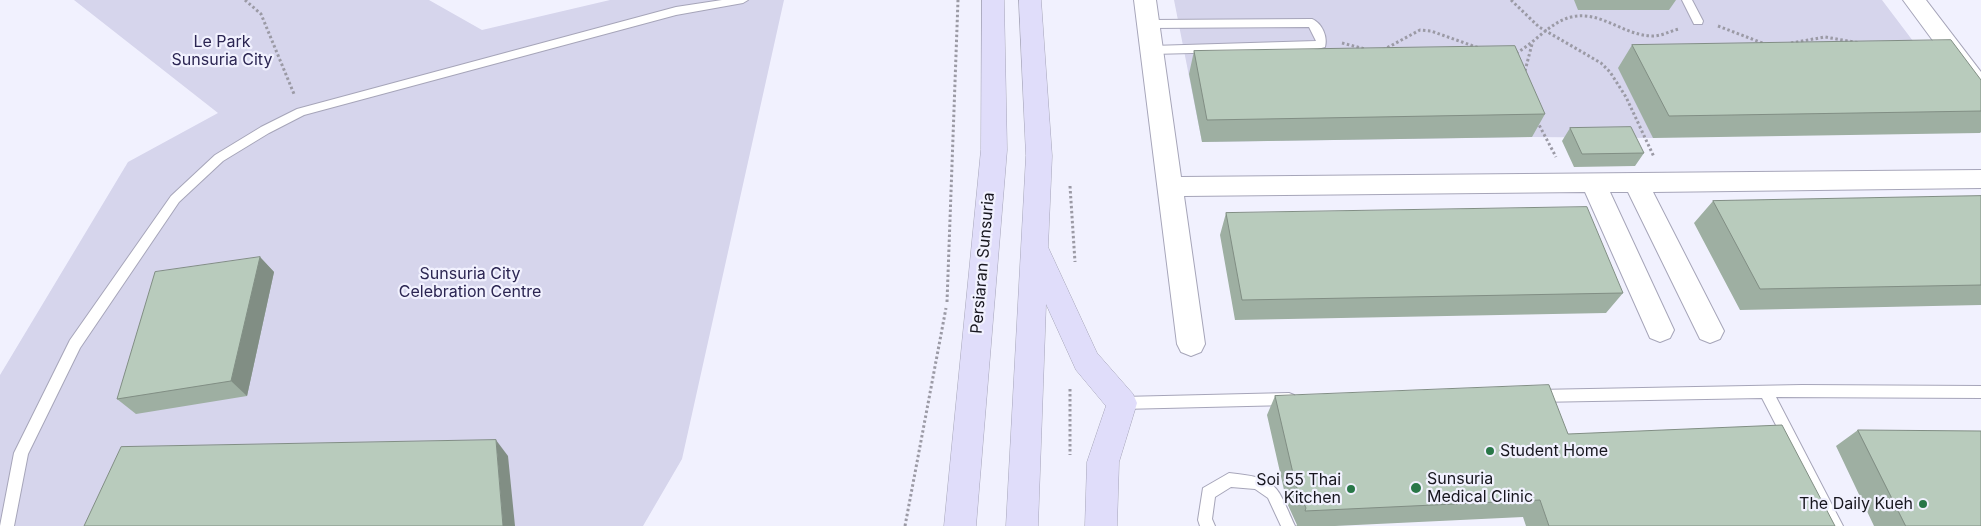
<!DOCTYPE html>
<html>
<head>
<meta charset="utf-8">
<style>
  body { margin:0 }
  canvas { display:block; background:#f1f1fe }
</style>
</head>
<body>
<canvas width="1981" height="526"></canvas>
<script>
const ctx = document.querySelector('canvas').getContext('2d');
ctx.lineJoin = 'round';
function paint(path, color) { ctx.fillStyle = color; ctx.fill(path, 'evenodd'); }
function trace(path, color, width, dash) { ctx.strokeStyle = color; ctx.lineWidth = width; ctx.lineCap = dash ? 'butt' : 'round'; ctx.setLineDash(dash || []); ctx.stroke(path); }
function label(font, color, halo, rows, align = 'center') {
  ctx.font = font + ' Inter,sans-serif'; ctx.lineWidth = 4.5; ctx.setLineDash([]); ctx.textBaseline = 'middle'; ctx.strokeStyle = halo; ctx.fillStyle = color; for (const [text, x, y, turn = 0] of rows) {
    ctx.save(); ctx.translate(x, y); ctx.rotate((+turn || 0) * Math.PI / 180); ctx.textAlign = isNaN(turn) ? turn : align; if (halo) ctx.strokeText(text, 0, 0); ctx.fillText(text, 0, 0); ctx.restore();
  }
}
paint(new Path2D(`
  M74,0H429L482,30L610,0H784L682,459L643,526H0V375L128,162L218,113Z
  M1174,0H1882L1950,90L1653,138L1532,137L1202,142Z`), '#d6d5ec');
const lane = new Path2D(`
  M722,0H748L743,3L676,15L304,115L269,133L223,161L179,202L80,348L28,454L14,526H0L14,453L70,340L171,196L215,155L261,127L297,109L676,7Z
  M1682,0H1692L1703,21L1702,24H1694Z
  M1312,19C1322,23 1328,37 1325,47L1314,50L1152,54L1147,50L1152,46L1316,41L1309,27L1149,28L1144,24L1149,20Z
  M1802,385L1981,386V398L1776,397L1843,526H1828L1762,398L1536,402L1531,400L1529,396L1531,392L1536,390Z
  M1289,393L1294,395L1296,399L1294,403L1289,405L1122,409L1117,407L1115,403L1117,399L1122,397Z
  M1229,473C1277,478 1276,483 1295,526H1281L1268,498L1255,489L1231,487L1215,497L1212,519L1215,526H1200L1198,520L1203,488Z`);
const street = new Path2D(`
  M1134,0H1156L1181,177L1981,170V188L1653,192L1724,331L1720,339L1710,343L1700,339L1628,192H1610L1674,330L1670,338L1660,342L1650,338L1585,192L1184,196L1205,344L1201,352L1191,356L1181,352L1177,344Z
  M1903,0H1926L1981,72V97L1973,95Z`);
const secondary = new Path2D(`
  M982,0H1004L1007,150L976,526H944L981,150Z
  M1019,0H1041L1052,156L1048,247L1097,353L1133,394L1137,403L1119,462L1117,526H1085L1087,462L1106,406L1076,370L1046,304L1038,526H1006L1026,156Z`);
trace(lane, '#a6a5b9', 2);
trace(street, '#a6a5b9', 2);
trace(secondary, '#a6a5b9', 1);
trace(new Path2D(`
  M245,0L261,14L294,94
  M1511,0L1539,27L1601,63L1610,72L1626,97L1654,157
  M1718,26L1765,44
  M1342,43L1365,49
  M1791,43L1825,37L1860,43
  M1383,50L1420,30L1431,31L1479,48
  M1516,53C1535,43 1550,22 1571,17C1601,10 1624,36 1653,36C1662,36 1670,31 1679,29
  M1525,71L1532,44
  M1537,121L1556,157
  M1070,186L1075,262
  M947,302L958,0
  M1070,389V455
  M905,526L946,308`), '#9b9aa5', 3, [2.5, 2.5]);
paint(lane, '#fff');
paint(street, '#fff');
paint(secondary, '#e0ddfa');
paint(new Path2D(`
  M1574,0H1676L1669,10H1578Z
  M1632,45L1981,80V132L1980,133L1653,138L1618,68Z
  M1194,51L1545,114L1532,137L1202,142L1189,74Z
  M1570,128L1644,153L1635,166L1574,167L1562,141Z
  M1981,196V305L1740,310L1694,223L1713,201Z
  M1226,213L1623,293L1606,313L1235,320L1220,235Z
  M260,257L274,272L247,396L136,414L117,399Z
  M1275,396L1568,434L1835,526H1526L1523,517L1335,526H1296L1297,525L1287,503L1267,415Z
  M1858,430L1981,526H1874L1836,446Z`), '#9eafa2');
paint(new Path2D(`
  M260,257L274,272L247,396L231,381Z
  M496,440L508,456L515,526H503Z`), '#818e84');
const building = new Path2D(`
  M1951,40L1981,80V111L1669,116L1632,45Z
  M1515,46L1545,114L1207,120L1194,51Z
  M1631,127L1644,153L1582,154L1570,128Z
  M1981,196V285L1760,289L1713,201Z
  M1587,207L1623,293L1242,300L1226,213Z
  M260,257L231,381L117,399L155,272Z
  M1549,385L1568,434L1782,425L1835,526H1549L1540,500L1305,511L1306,508L1296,486L1275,396Z
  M1858,430L1981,431V526H1906Z
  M496,440L503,526H84L121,447Z`);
paint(building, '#b8cbbc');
trace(building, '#818e84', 1);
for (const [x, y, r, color] of [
  [1490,451,5,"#287747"],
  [1416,488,6,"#287747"],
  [1351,489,5,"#287747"],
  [1923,504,5,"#287747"]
]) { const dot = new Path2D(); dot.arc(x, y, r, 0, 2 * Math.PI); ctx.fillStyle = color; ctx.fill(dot); trace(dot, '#f1f1fe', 2); }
label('16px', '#2b2552', '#f1f1fe', [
  ["Le Park",222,42],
  ["Sunsuria City",222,60],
  ["Sunsuria City",470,274],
  ["Celebration Centre",470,292]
]);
label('16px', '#17161e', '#f1f1fe', [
  ["Persiaran Sunsuria",983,263,-85]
]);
label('16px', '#17161e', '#f1f1fe', [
  ["Student Home",1500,451],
  ["Sunsuria",1427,479],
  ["Medical Clinic",1427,497],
  ["Soi 55 Thai",1341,480,"right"],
  ["Kitchen",1341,498,"right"],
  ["The Daily Kueh",1913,504,"right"]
], 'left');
</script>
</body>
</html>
